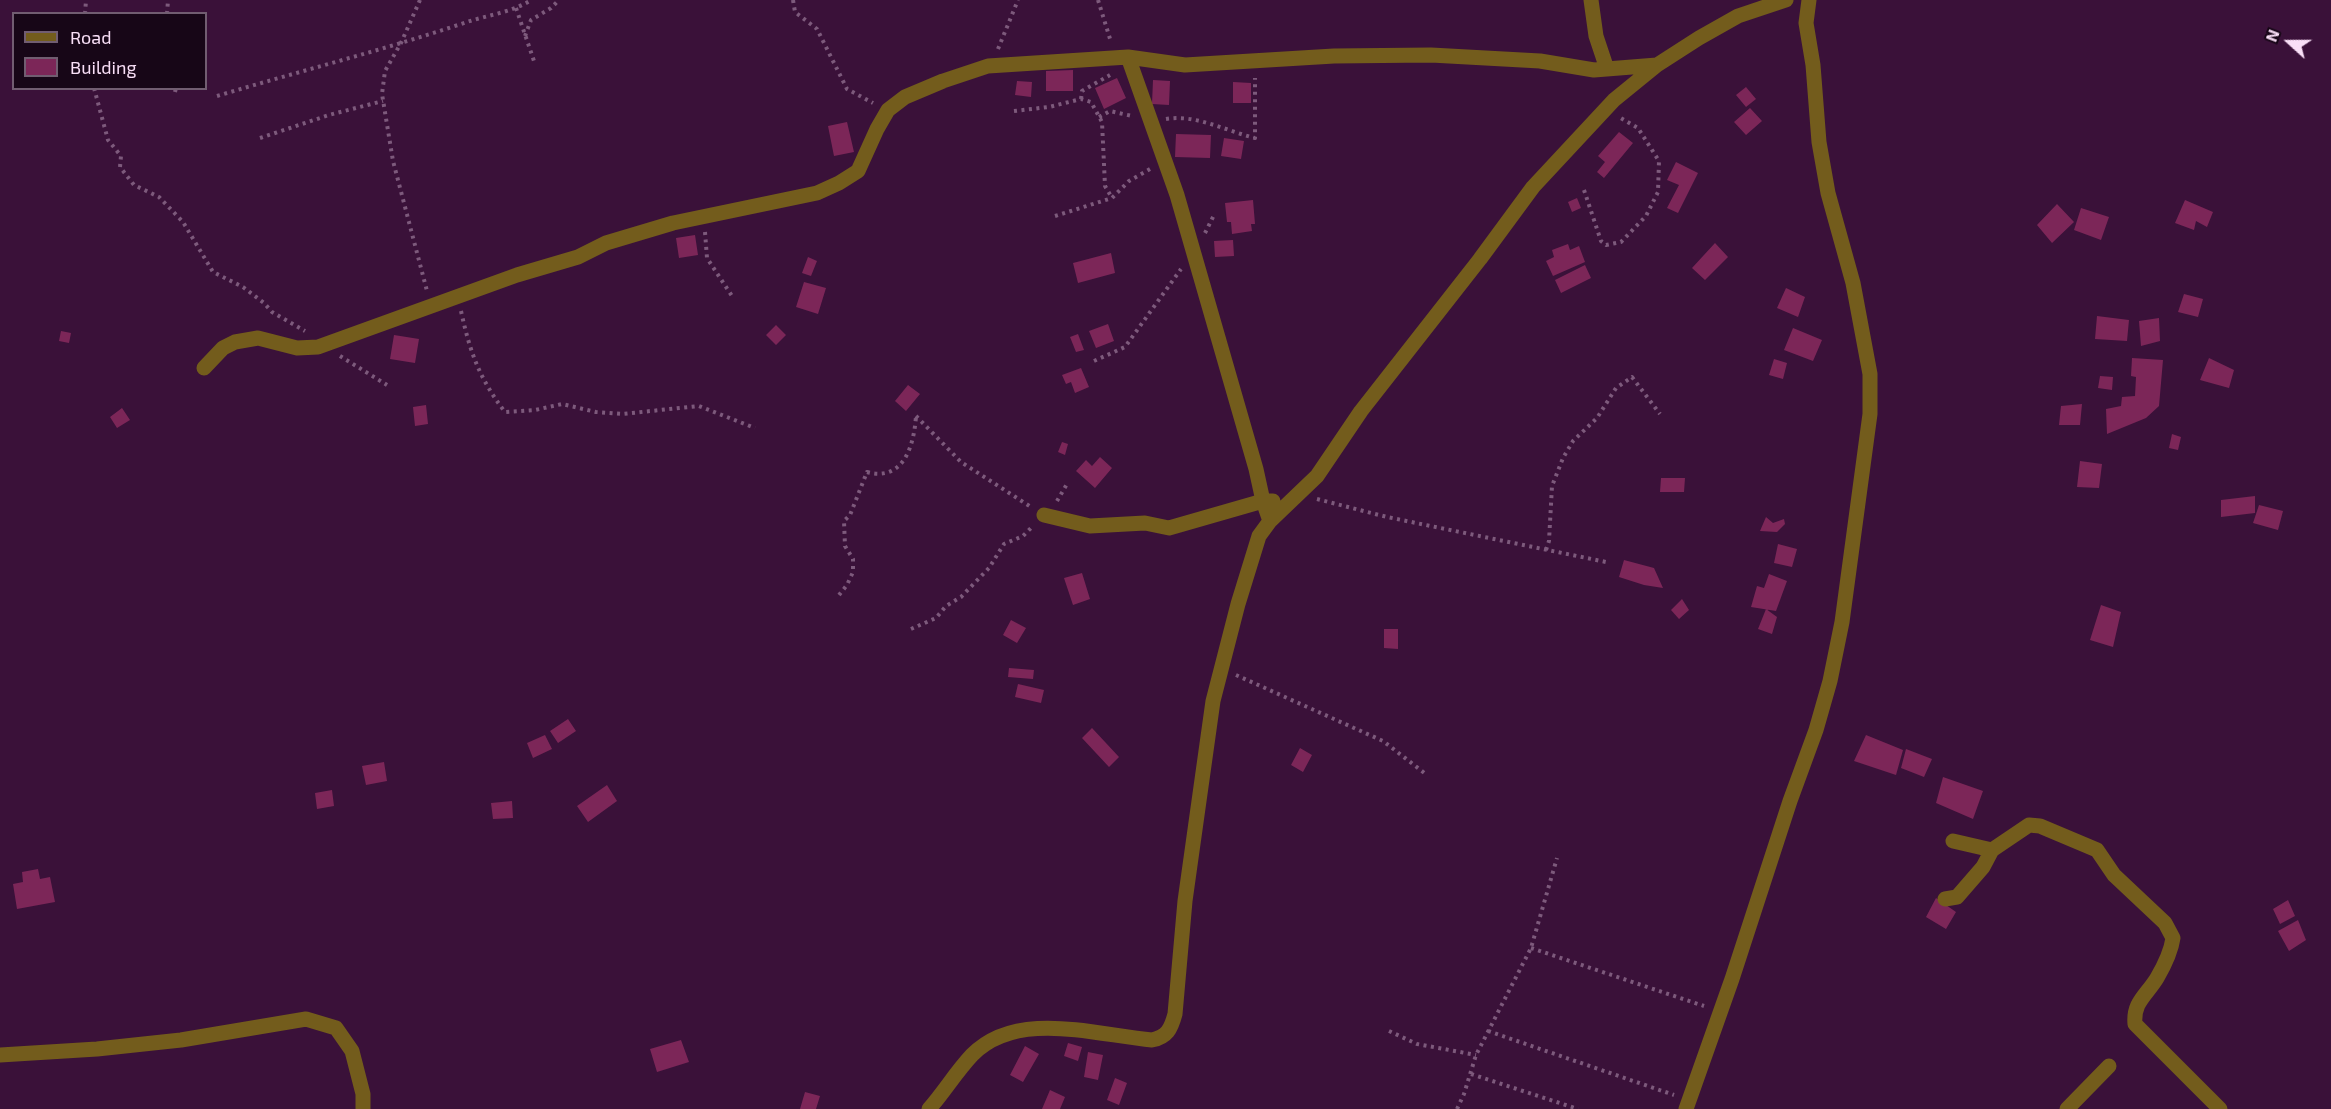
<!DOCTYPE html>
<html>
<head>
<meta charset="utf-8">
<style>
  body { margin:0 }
  #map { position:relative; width:2331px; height:1109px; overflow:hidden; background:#3a1139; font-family:"Exo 2",sans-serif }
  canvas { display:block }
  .legend { position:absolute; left:12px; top:12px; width:195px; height:78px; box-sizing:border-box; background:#170617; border:2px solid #715d71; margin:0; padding:8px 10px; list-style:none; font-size:18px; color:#f9dff7 }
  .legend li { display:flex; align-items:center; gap:12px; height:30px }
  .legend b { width:30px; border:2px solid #715d71 }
  .north { position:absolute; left:2259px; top:12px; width:60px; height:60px; -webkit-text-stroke:4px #170617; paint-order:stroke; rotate:291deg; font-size:16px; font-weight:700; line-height:24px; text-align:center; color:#f9dff7 }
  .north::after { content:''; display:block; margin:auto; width:21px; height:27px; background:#f9dff7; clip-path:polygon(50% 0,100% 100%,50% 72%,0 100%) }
</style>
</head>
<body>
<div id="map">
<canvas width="2331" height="1109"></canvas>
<ul class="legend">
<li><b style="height:8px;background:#735c1c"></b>Road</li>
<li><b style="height:16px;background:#7c2658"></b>Building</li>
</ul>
<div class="north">N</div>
</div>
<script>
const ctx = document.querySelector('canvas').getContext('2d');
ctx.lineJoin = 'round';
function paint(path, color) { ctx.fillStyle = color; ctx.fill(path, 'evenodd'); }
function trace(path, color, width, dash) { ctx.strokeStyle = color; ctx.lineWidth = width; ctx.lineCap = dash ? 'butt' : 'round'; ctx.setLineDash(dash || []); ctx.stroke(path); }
paint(new Path2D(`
  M1073,70V91H1046V71Z
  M1117,78L1126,98L1104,109L1095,88Z
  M1153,80L1170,81L1169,105L1152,104Z
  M1017,81L1032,82L1031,97L1015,95Z
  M1233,82L1251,83V103H1233Z
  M1746,87L1756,99L1746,107L1736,95Z
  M1750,108L1762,121L1746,135L1734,122Z
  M847,122L854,152L834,156L828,126Z
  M1619,132L1633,143L1604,178L1597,172L1605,162L1598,156Z
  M1176,134L1211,135L1210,158L1175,157Z
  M1224,138L1244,141L1241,159L1221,156Z
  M1676,162L1698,173L1678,213L1667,208L1679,185L1667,180Z
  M1577,198L1581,208L1572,212L1568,202Z
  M1253,200L1255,224H1251L1252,231L1232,234L1231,222H1227L1225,203Z
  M2185,200L2213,212L2207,227L2196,221L2194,230L2175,223Z
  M2057,204L2074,222L2052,243L2037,225Z
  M2081,208L2109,217L2101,240L2074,230Z
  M695,235L698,255L679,258L676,238Z
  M1233,240L1234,256L1215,257L1214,241Z
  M1715,243L1728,257L1705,280L1692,268Z
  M1568,244L1570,250L1579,246L1585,262L1553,276L1546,261L1554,257L1552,250Z
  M1111,253L1115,273L1078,283L1073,263Z
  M808,257L817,261L811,276L802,273Z
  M1585,265L1591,278L1561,293L1555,280Z
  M804,282L826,288L818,314L796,307Z
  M1786,288L1805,297L1798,317L1777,308Z
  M2184,294L2203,299L2198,317L2178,312Z
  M2097,316L2129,320L2127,341L2095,339Z
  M2159,318L2160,341L2141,346L2139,321Z
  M1108,324L1114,341L1096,348L1089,331Z
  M776,325L786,335L776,345L766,335Z
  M1793,328L1822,340L1813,361L1784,350Z
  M61,331L71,333L69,343L59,341Z
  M1078,334L1084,350L1076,352L1070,337Z
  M394,335L419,339L415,363L390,359Z
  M2132,358L2163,360L2159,406L2146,418L2107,434L2106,409L2121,406L2122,397L2135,396L2136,377L2131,376Z
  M2209,358L2234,370L2229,388L2200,380Z
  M1774,359L1787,363L1783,379L1769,375Z
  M1081,368L1089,387L1075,393L1071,382L1066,384L1062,375Z
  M2100,376L2113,377L2112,390L2098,388Z
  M908,385L920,394L906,411L895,401Z
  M2082,404L2080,425H2059L2061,406Z
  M426,405L428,424L415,426L413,407Z
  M122,408L130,420L117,428L110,417Z
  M2172,434L2181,437L2178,450L2169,448Z
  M1062,442L1068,444L1065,455L1058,452Z
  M1100,457L1112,468L1095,488L1076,471L1086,460L1092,466Z
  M2080,461L2102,464L2099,488L2077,487Z
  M1661,478H1685L1684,492H1660Z
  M2255,496V513L2221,517V500Z
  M2259,505L2283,511L2278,530L2253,523Z
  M1766,517L1773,523L1784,519L1785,524L1777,532L1760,531Z
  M1778,544L1797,549L1792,567L1774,563Z
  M1624,560L1654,568L1663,588L1644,585L1619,577Z
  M1082,573L1090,599L1073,605L1064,578Z
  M1769,574L1787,581L1776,611L1751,607L1757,586L1764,588Z
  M1682,599L1689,610L1679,619L1671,610Z
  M2101,605L2121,612L2113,647L2090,640Z
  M1766,609L1777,617L1772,634L1758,629Z
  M1011,620L1026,628L1017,643L1003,635Z
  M1384,629H1398V649L1384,648Z
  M1009,668L1034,670L1033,679L1008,677Z
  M1018,684L1044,690L1041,703L1015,697Z
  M568,719L576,731L558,743L550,731Z
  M1092,728L1119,757L1109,767L1082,738Z
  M545,735L552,749L533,758L527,743Z
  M1866,735L1903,750L1896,775L1854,761Z
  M1300,748L1312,755L1303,772L1291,765Z
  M1906,749L1932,759L1924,777L1901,768Z
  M384,762L387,781L366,785L362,766Z
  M1943,777L1983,791L1973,819L1936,803Z
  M607,785L617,801L588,822L577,806Z
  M332,790L334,806L317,809L315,793Z
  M512,801L513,818L493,819L491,803Z
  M38,869L40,879L50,877L55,902L17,909L13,884L23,882L22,872Z
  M1936,898L1956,912L1946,929L1926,917Z
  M2288,900L2295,916L2280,924L2273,909Z
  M2298,920L2306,940L2289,951L2278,931Z
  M681,1040L689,1062L657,1072L650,1049Z
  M1068,1043L1082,1047L1078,1061L1064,1056Z
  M1025,1046L1039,1054L1023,1082L1010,1075Z
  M1088,1052L1103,1055L1098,1080L1084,1077Z
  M1115,1078L1127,1083L1119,1105L1107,1100Z
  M1050,1090L1065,1097L1060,1109H1042Z
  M805,1092L820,1096L816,1109H800Z`), '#7c2658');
trace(new Path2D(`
  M420,0L401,43L385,71L382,94L393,161L427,291
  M793,0L795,12L817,29L847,89L873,103
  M1098,0L1111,42
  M516,8L535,64
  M85,14L86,0
  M167,14L168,0
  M525,36L531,20L551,8L559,0
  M998,49L1018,0
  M94,88L108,140L121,156L120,167L134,185L159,197L183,222L213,272L243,287L264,303L272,312L305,331
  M175,92L176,88
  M217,96C300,71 384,50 467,22C488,15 513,12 531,0
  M1081,99L1082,91L1110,75
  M1014,111L1049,107L1081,99L1091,102L1102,122L1105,186L1112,198
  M1099,117L1110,111L1132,116
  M1166,119C1196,114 1226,131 1255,138V78
  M260,138L329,115L383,101
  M1584,190L1601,241L1606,245L1621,242L1646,216L1658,192L1659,161L1638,128L1619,117
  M1055,216L1112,198L1129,181L1150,169
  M705,232L707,258L732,296
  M1205,233L1214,215
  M461,311C470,352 479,378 505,412L535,410L562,404L596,412L622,414L699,406L755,428
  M340,356L387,385
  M1094,361L1125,347L1181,269
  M916,416L961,462L1031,507
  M1317,499L1387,517L1606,562
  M1057,501L1067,484
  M1546,550L1549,541L1552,486L1563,458L1573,441L1597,418L1616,388L1632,377L1660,414
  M839,595L847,585L853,572V559L845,546L844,521L850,515L867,472C904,482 914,445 916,416
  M911,629L936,618L946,606L961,597L989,568L1004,544L1023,536L1033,526
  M1236,675L1383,741L1427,775
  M1531,948L1704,1006
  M1389,1031L1417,1044L1476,1055
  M1488,1031L1674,1095
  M1471,1074L1578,1109
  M1457,1109L1464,1094L1476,1055L1531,948L1557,858`), '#7d5a7c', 4, [3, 4.5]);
trace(new Path2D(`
  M1591,0L1596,36L1607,69
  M1128,57L1177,195L1256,469L1263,501L1270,521
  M204,368L223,348L235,342L258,338L297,348L318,347L517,275L578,257L606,243L673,223L817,193L839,183L858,171L877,129L888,110L905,97L943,81L988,66L1128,57L1185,65L1334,56L1431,55L1540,61L1594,70L1657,65
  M1044,515L1090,526L1145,523L1169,528L1263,501H1273
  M1953,841L1992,850
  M1945,899L1957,897L1983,867L1992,850L2029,825L2040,826L2097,850L2114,875L2165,923L2173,938C2171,952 2164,966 2157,978C2146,996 2133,1002 2135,1024L2220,1109
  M0,1055L97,1049L181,1040L306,1019L336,1028L352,1051L363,1094V1109
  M929,1109C944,1092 956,1072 972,1055C1017,1009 1095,1035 1152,1040C1167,1037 1171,1029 1175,1014L1185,901L1213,701L1238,604L1259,536L1270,521L1317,476L1361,411L1480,259L1533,187L1614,100L1657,65L1699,38L1738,16L1786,0
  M1686,1109L1732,979L1790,801L1816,730L1830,681L1842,622L1870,414V374L1853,283L1828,193L1819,142L1813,65L1806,23L1809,0
  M2067,1109L2109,1066`), '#735c1c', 15);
</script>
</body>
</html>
